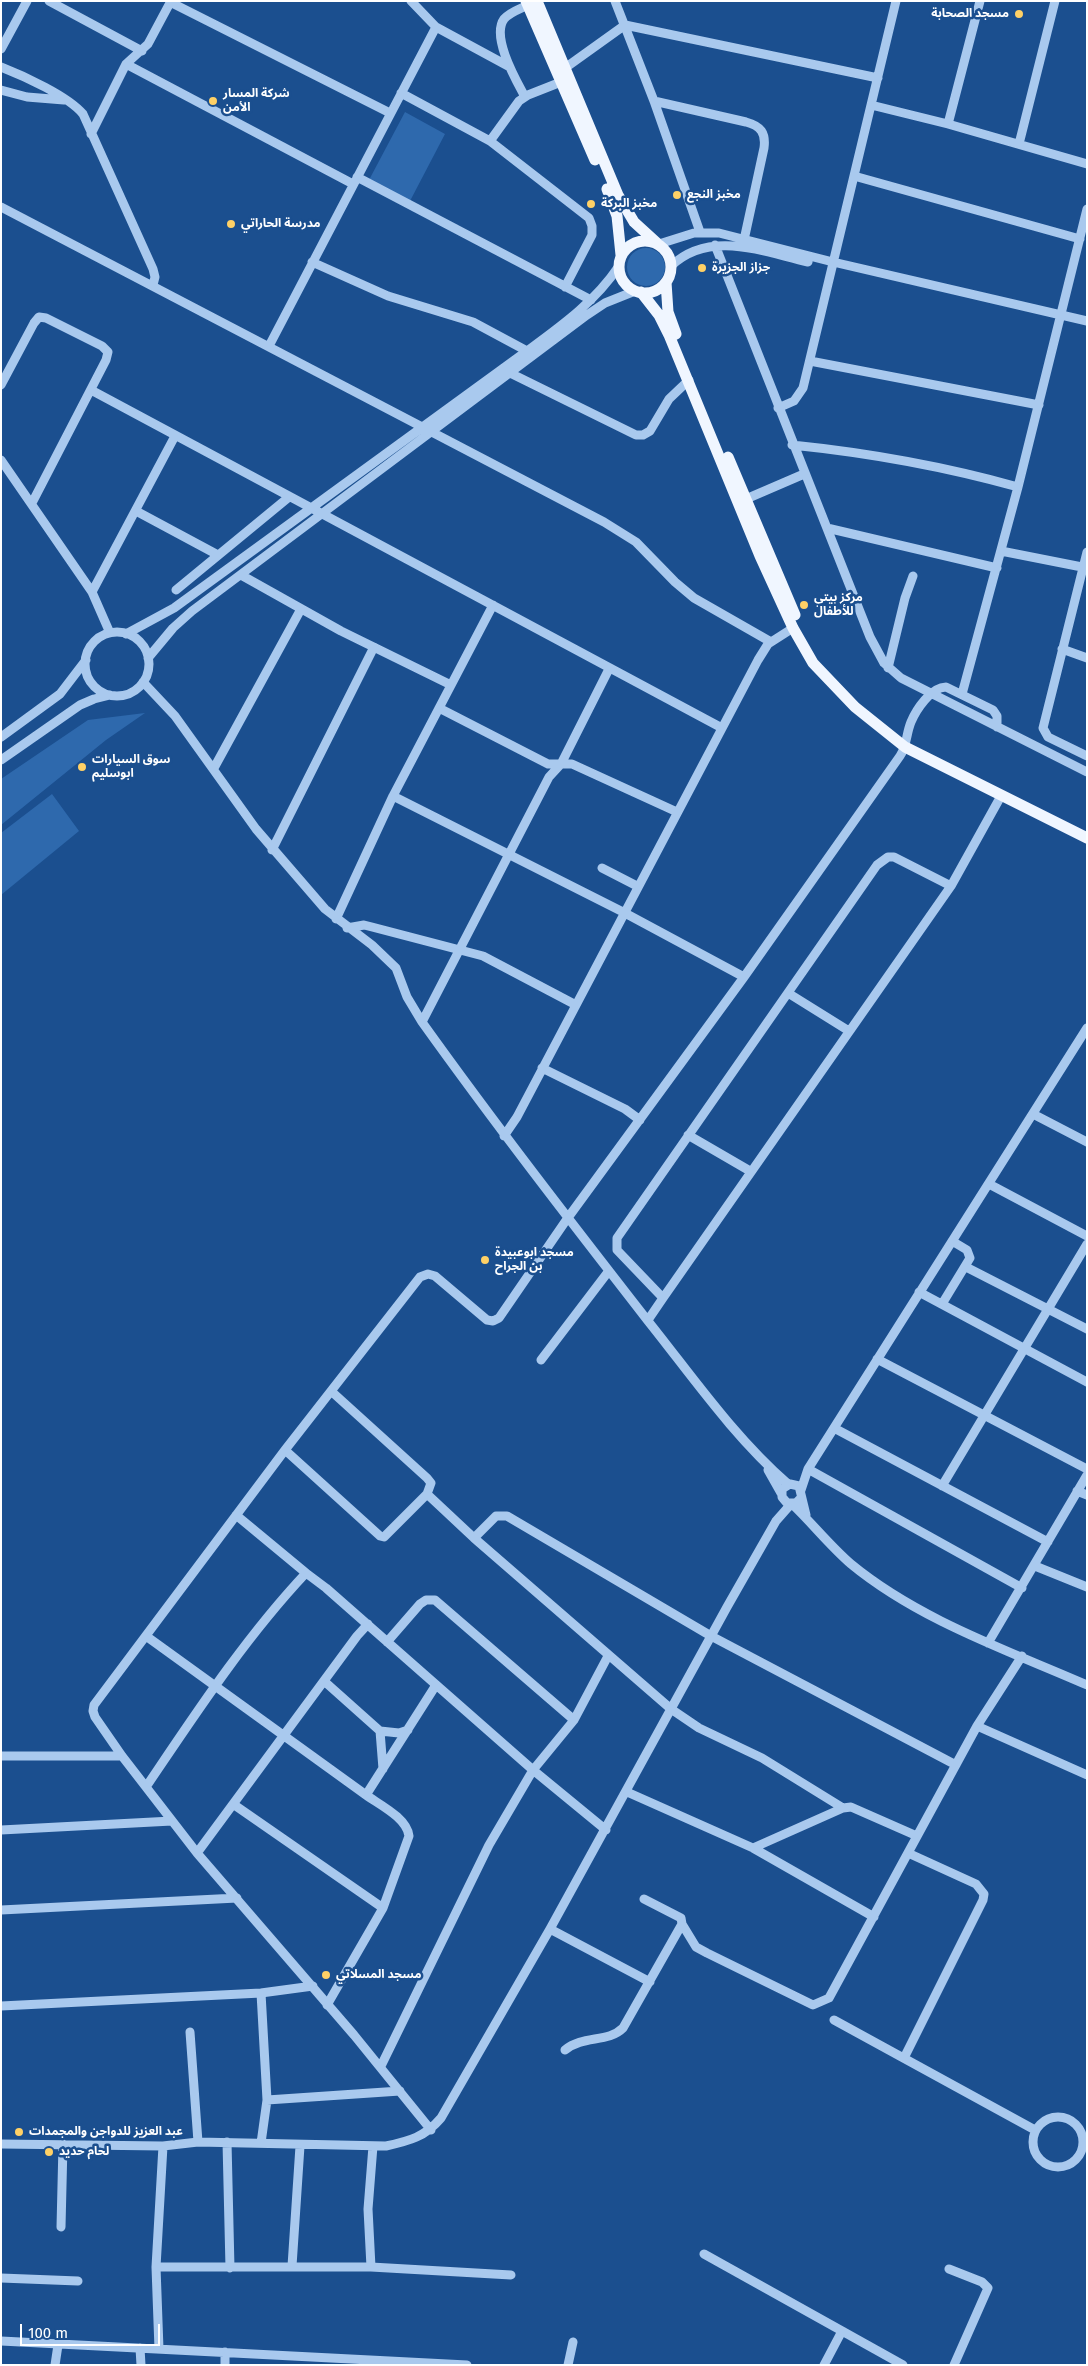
<!DOCTYPE html>
<html>
<head>
<meta charset="utf-8">
<style>
  body { margin:0 }
  #map { position:relative; width:1088px; height:2366px; overflow:hidden; background:#1b4f8f; font-family:"Fira Sans",sans-serif }
  canvas { display:block }
  .frame { position:absolute; inset:0; border:2px solid #fff; pointer-events:none }
  .scale { position:absolute; left:20px; top:2324px; width:140px; height:22px; box-sizing:border-box; border:2px solid #fff; border-top:0; padding-left:6px; font-size:15px; line-height:18px; white-space:nowrap; color:#fff; -webkit-text-stroke:4px #1b4f8f; paint-order:stroke }
</style>
</head>
<body>
<div id="map">
<canvas width="1088" height="2366"></canvas>
<div class="frame"></div>
<div class="scale">100 m</div>
</div>
<script>
const ctx = document.querySelector('canvas').getContext('2d');
ctx.lineJoin = 'round';
function paint(path, color) { ctx.fillStyle = color; ctx.fill(path, 'evenodd'); }
function trace(path, color, width, dash) { ctx.strokeStyle = color; ctx.lineWidth = width; ctx.lineCap = dash ? 'butt' : 'round'; ctx.setLineDash(dash || []); ctx.stroke(path); }
function label(font, color, halo, rows, align = 'center') {
  ctx.font = font + ' "Fira Sans","Noto Sans Arabic",sans-serif'; ctx.lineWidth = 5; ctx.setLineDash([]); ctx.textBaseline = 'middle'; ctx.strokeStyle = halo; ctx.fillStyle = color; for (const [text, x, y, turn = 0] of rows) {
    ctx.save(); ctx.translate(x, y); ctx.rotate((+turn || 0) * Math.PI / 180); ctx.textAlign = isNaN(turn) ? turn : align; if (halo) ctx.strokeText(text, 0, 0); ctx.fillText(text, 0, 0); ctx.restore();
  }
}
paint(new Path2D(`
  M405,112L445,134L410,201L369,180Z
  M627 267a19 19 0 1 1 38 0a19 19 0 1 1-38 0Z
  M145,713L106,740L1,825V779L88,720Z
  M52,794L79,831L1,895V833Z`), '#2e69ad');
trace(new Path2D(`
  M49,1L142,51
  M411,1L436,27L508,66
  M615,1L654,101L700,232
  M170,2L390,113
  M1,49L27,1
  M126,64L353,184
  M1,67C24,76 68,96 83,114L153,269L155,277L153,285
  M565,68L625,25L878,78
  M1,90L27,97L64,100
  M401,93L490,141L589,218L592,226V235L565,287
  M525,97C516,80 491,37 504,19C510,12 520,9 528,5
  M654,101L746,122C761,126 766,133 764,148L744,240
  M871,105L948,124L1087,164
  M948,124L980,1
  M91,134L126,64L148,44L171,1
  M490,141L519,101L528,95L561,82
  M1019,144L1055,1
  M854,176L1080,239
  M357,177L591,300
  M1,207L604,522L636,542L675,582L694,598L771,642
  M659,244L694,233H719L833,262L1087,321
  M715,245L870,637L884,663L901,678L1087,772
  M312,262L388,296L473,322L527,351
  M671,266C710,229 763,252 808,262
  M269,346L436,27
  M810,361L1039,405
  M508,372L636,435H643L650,431L669,399L689,380
  M1,385L34,323L39,317L46,318L102,346L108,352L106,360L32,503
  M91,390L722,728
  M778,408L794,401L803,388L896,1
  M792,445C870,453 943,466 1018,487
  M1,460L92,592L110,633
  M746,499L804,474
  M136,511L218,555
  M827,528L997,568
  M1001,551L1087,568
  M1087,552L1043,728L1048,737L1087,756
  M241,575L341,631L451,685
  M176,590L289,497
  M92,592L175,436
  M85 664a32 32 0 1 1 64 0a32 32 0 1 1-64 0Z
  M126,634L174,608L527,351C561,326 595,302 619,266
  M1062,649L1087,658
  M148,658L173,628L192,611L587,315L605,303L635,291
  M888,668L905,598L913,576
  M143,682L175,716L256,829L325,909L372,945L396,968L407,997L422,1022C495,1124 571,1222 648,1321C692,1376 734,1437 788,1484
  M962,694L1018,487L1087,209
  M439,708L548,764H572L677,812
  M1,737L60,694L86,660
  M1,760L80,705L94,699L110,695
  M214,768L301,609
  M393,796L623,912L744,977
  M272,850L374,647
  M602,868L637,886
  M951,886L894,857H888L877,865L617,1238V1250L663,1298L951,886L1001,796
  M336,919L393,796L493,605
  M347,928L364,925L372,927L483,956L576,1005
  M788,993L849,1031
  M422,1022L549,777L561,764L609,669
  M542,1068L625,1109L640,1120
  M1033,1114L1087,1142
  M688,1135L750,1171
  M504,1136L517,1117L758,660L768,644L793,628
  M989,1184L1087,1236
  M966,1267L1087,1329
  M919,1292L1087,1382
  M942,1304L970,1258L967,1250L952,1241
  M648,1320L663,1298
  M877,1359L1087,1469
  M541,1360L608,1272
  M331,1391L427,1478L431,1483L427,1494
  M834,1428L1048,1542
  M285,1450L380,1536L384,1537L427,1494L474,1538L671,1709L699,1728L762,1758L843,1808
  M808,1469L1022,1588
  M768,1470L781,1493
  M942,1486L1087,1244
  M801,1490L808,1469L1087,1028
  M1077,1491L1087,1495
  M801,1498L796,1503H787L782,1497V1489L790,1484L799,1486L806,1515
  M792,1504C812,1523 830,1546 851,1564C919,1620 1007,1650 1087,1685
  M236,1515L306,1573
  M474,1538L496,1516H507L711,1636L956,1765
  M1035,1566L1087,1587
  M146,1636L366,1795C380,1805 407,1818 409,1836L383,1908L327,2005
  M387,1642L420,1604L426,1600H435L574,1720
  M988,1643L1087,1475
  M324,1681L380,1731L399,1733L408,1730
  M977,1726L1087,1775
  M380,1731L383,1769
  M1,1756H122
  M146,1787C196,1713 245,1638 306,1573L326,1588L533,1770L606,1830
  M627,1792L753,1848L874,1917
  M366,1795L436,1685
  M233,1804L383,1908
  M1,1830L172,1821
  M753,1848L843,1808L851,1807L917,1836
  M197,1853L357,1636L368,1624
  M1,1910L237,1898
  M682,1924L696,1947L707,1953L813,2005L829,1998L977,1726L1022,1656
  M550,1929L650,1982
  M1,2006L261,1993L313,1986
  M834,2020L1035,2130
  M190,2032L198,2142
  M565,2050C583,2035 608,2043 623,2028L682,1924L681,1918L644,1899
  M904,2058L983,1900L984,1894L976,1884L908,1853
  M381,2066L489,1845L533,1770L574,1720L608,1656
  M267,2100L400,2091
  M1033 2142a25 25 0 1 1 50 0a25 25 0 1 1-50 0Z
  M431,2130L354,2035L197,1853L122,1756L95,1717L93,1711L94,1705L285,1450L420,1277L428,1274L435,1276L487,1320L493,1321L499,1318L567,1219L744,977L900,756C907,746 906,734 911,722C916,710 931,687 946,687L993,710L997,716V727
  M227,2142L230,2268
  M261,2143L267,2100L261,1993
  M1,2144L163,2146L198,2142L386,2146C409,2141 425,2137 441,2118L550,1929L727,1607L776,1521L791,1504
  M61,2227L63,2144
  M704,2254L903,2365
  M292,2266L300,2146
  M156,2267H371L511,2275
  M371,2267L368,2209L373,2146
  M949,2269L982,2282L988,2288L954,2365
  M1,2278L78,2281
  M1,2341L467,2365
  M140,2348L141,2365
  M159,2349L156,2267L163,2146
  M225,2352V2365
  M55,2365L58,2345
  M568,2365L573,2342
  M824,2365L842,2331`), '#a9c9ee', 9);
trace(new Path2D(`
  M526,1L595,160
  M537,1L618,195L634,222L657,243
  M607,189L617,216L621,255
  M619 267a26 26 0 1 1 52 0a26 26 0 1 1-52 0Z
  M666,282L668,312L676,334
  M641,292L659,315L669,335L760,556L793,628L813,663L855,707L905,747L1087,838
  M728,457L795,615`), '#f0f6ff', 11);
for (const [x, y, r, color] of [
  [1019,14,5,"#ffd166"],
  [213,101,5,"#ffd166"],
  [677,195,5,"#ffd166"],
  [591,204,5,"#ffd166"],
  [231,224,5,"#ffd166"],
  [702,268,5,"#ffd166"],
  [804,605,5,"#ffd166"],
  [82,767,5,"#ffd166"],
  [485,1260,5,"#ffd166"],
  [326,1975,5,"#ffd166"],
  [19,2132,5,"#ffd166"],
  [49,2152,5,"#ffd166"]
]) { const dot = new Path2D(); dot.arc(x, y, r, 0, 2 * Math.PI); ctx.fillStyle = color; ctx.fill(dot); trace(dot, '#1b4f8f', 2); }
label('bold 12px', '#fff', '#1b4f8f', [
  ["مسجد الصحابة",1009,14,"right"],
  ["شركة المسار",223,94],
  ["الأمن",223,108],
  ["مخبز النجع",687,195],
  ["مخبز البركة",601,204],
  ["مدرسة الحاراتي",241,224],
  ["جزاز الجزيرة",712,268],
  ["مركز بيتي",814,598],
  ["للأطفال",814,612],
  ["سوق السيارات",92,760],
  ["ابوسليم",92,774],
  ["مسجد ابوعبيدة",495,1253],
  ["بن الجراح",495,1267],
  ["مسجد المسلاتي",336,1975],
  ["عبد العزيز للدواجن والمجمدات",29,2132],
  ["لحام حديد",59,2152]
], 'left');
</script>
</body>
</html>
